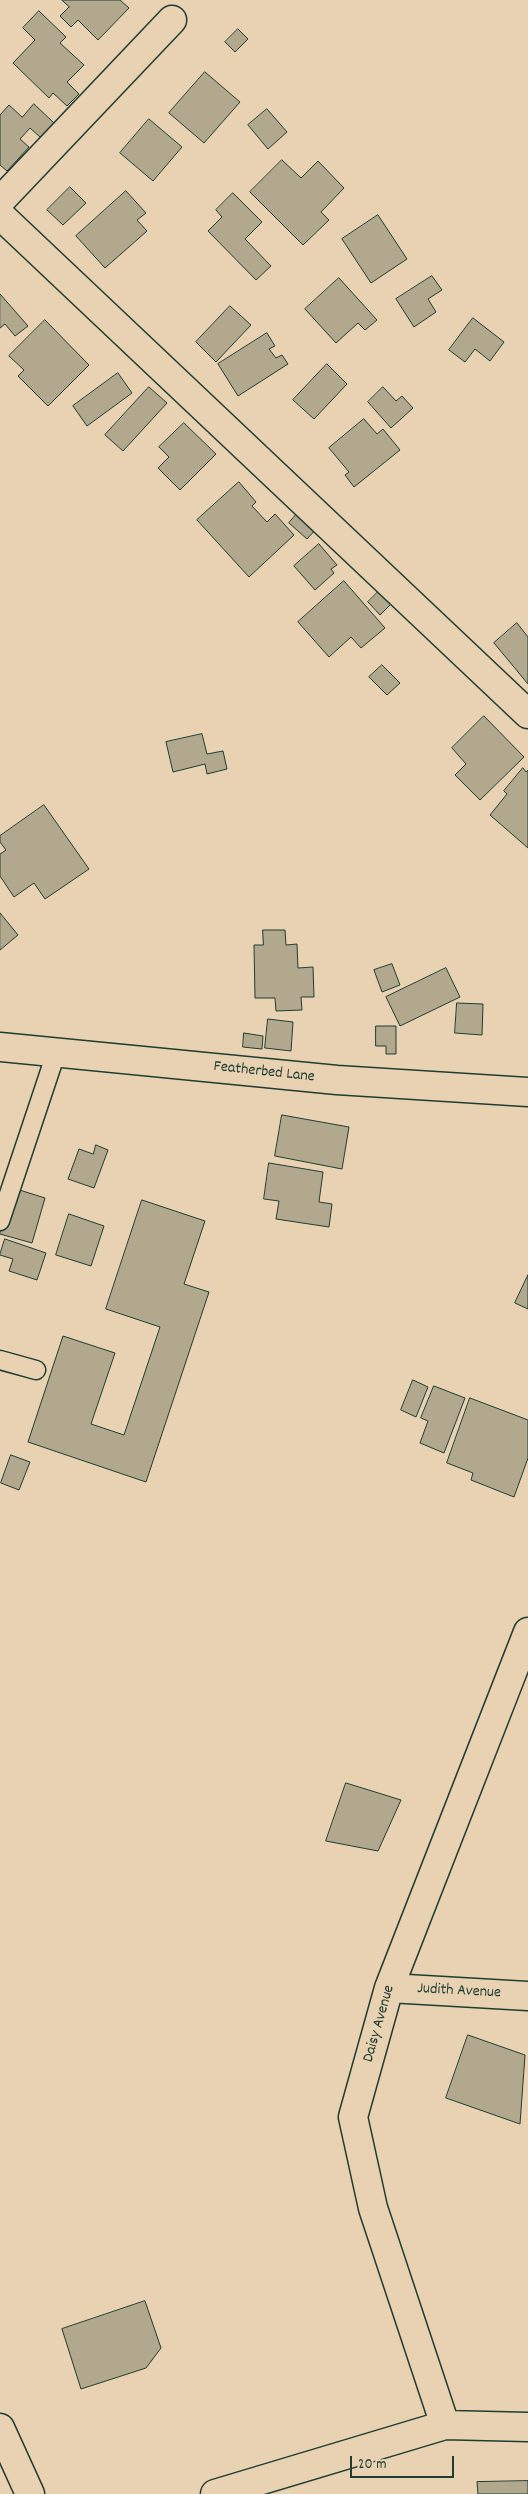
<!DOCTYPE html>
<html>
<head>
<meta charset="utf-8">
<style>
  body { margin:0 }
  #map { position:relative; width:528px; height:2494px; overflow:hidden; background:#e8d2b1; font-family:Dekko,sans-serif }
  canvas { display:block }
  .scale { position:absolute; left:350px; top:2456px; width:104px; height:22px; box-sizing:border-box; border:2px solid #1f3d34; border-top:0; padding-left:6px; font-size:15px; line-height:18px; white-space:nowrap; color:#1f3d34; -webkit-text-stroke:4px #e8d2b1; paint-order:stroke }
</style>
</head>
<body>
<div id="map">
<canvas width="528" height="2494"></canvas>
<div class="scale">20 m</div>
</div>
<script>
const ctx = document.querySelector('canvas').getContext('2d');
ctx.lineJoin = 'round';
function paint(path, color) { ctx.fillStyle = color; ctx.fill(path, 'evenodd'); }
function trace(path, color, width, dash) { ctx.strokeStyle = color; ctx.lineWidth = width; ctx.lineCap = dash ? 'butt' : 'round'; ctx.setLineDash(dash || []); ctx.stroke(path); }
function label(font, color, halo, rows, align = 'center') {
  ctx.font = font + ' Dekko,sans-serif'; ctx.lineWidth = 4; ctx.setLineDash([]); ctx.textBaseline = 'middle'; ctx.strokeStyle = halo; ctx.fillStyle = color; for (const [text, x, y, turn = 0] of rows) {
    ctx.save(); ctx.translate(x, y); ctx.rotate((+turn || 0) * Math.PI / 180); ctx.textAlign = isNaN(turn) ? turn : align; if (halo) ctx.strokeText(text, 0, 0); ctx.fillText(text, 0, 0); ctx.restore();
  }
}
const building = new Path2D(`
  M62,0H120L129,8L98,40L78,20L71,27L60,16L69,7Z
  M39,11L66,37L60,43L84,65L67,82L79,94L67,106L53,93L49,98L13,63L35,40L23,28Z
  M238,29L248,39L235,52L225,42Z
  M205,72L240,102L204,143L169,113Z
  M34,104L54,123L40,137L30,128L20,139L29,147L7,171L0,165V115L9,105L22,117Z
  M267,109L287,132L268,149L248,125Z
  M149,119L182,147L153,181L120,153Z
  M282,160L301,178L318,161L344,188L321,212L329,220L303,245L250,192Z
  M70,187L86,203L63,225L47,210Z
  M126,191L146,213L137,220L147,231L105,268L76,236Z
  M233,193L262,222L245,239L271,266L256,280L208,231L222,217L216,210Z
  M378,215L407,259L371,283L342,239Z
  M432,276L442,290L428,299L436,312L414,327L396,299Z
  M339,278L377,320L365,330L358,323L336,343L305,309Z
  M0,294L28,326L15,336L5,324L0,328Z
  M230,306L251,325L216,362L196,342Z
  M473,318L504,342L490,361L475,349L465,362L449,350Z
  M45,320L89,365L48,406L18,376L24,370L9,356Z
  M267,333L275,346L269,349L276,358L282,355L288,364L238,396L218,364Z
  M327,364L347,384L314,419L293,400Z
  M118,373L132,393L87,426L73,406Z
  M149,387L167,403L123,451L105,435Z
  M383,387L396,401L402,396L413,408L391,428L368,402Z
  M364,419L377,434L383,429L400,450L354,487L345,475L349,472L329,448Z
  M184,423L216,454L180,490L158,468L169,457L159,447Z
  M239,482L256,502L252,506L267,522L275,514L294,535L249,577L197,520Z
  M300,510L318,527L307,539L289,523Z
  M319,544L337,565L331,569L334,573L315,590L294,566Z
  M344,581L385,628L361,648L351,637L329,657L298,622Z
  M381,589L393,602L380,615L368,602Z
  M517,623L528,637V684L494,643Z
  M382,665L400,683L387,695L369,677Z
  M484,716L524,757L480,800L455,775L466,764L452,748Z
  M202,734L207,754L223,751L227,769L207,774L205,764L173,772L166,742Z
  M523,768L526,772L528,770V848L490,815L507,794L504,791Z
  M44,805L89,869L45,899L34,883L14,897L0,876V854L6,850L0,842V836Z
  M0,913L18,935L0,950Z
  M263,930H285L286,945L297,944L298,968L313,967L314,997H301L302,1010L276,1011L275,998H255L254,945H263Z
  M392,964L400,985L382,992L374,970Z
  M446,968L460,997L400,1026L386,997Z
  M457,1003L483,1004L482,1035L455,1033Z
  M268,1019L293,1022L291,1051L265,1048Z
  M376,1026H396V1054H386V1046H376Z
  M244,1033L263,1036L262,1049L243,1047Z
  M282,1115L349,1127L342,1169L275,1156Z
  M96,1145L108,1150L94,1188L68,1179L79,1149L93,1154Z
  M269,1163L323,1172L319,1202L332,1204L329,1227L276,1219L279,1201L264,1199Z
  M13,1188L45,1198L32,1243L0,1234Z
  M142,1200L205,1221L184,1284L209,1292L146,1482L28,1442L63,1336L115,1353L91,1424L124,1435L160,1327L106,1309Z
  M69,1214L104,1226L91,1266L56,1255Z
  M5,1239L46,1253L37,1280L9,1271L13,1259L0,1255Z
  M528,1275V1309L515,1303Z
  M413,1380L428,1387L416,1417L401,1410Z
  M434,1386L465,1398L444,1453L420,1443L428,1421L421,1418Z
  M470,1398L528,1420V1458L514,1497L471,1480L473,1473L447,1463Z
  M11,1455L30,1462L19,1490L1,1483Z
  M346,1783L401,1800L378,1851L326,1841Z
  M468,2035L525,2055L520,2124L446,2098Z
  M145,2301L161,2348L146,2368L81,2389L62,2329Z
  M528,2481V2494H478L477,2482Z`);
paint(building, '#b1a88e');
trace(building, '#1f3d34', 1);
const service = new Path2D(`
  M0,1221L56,1053
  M0,1360L36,1370`);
const minor = new Path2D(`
  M0,201L172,20
  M0,215L528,714
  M389,1988L528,1996
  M445,2425L373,2208L353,2117L389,1988L528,1632
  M0,2428L30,2494
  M215,2494L445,2425L528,2427`);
const secondary = new Path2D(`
  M0,1047L337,1080L528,1092`);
trace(service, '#1f3d34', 21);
trace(minor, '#1f3d34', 31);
trace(secondary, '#1f3d34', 31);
trace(service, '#e8d2b1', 18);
trace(minor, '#e8d2b1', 28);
trace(secondary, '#e8d2b1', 28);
label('16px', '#1f3d34', '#e8d2b1', [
  ["Featherbed Lane",264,1073,6],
  ["Judith Avenue",459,1992,3],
  ["Daisy Avenue",380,2024,-74]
]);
</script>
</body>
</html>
